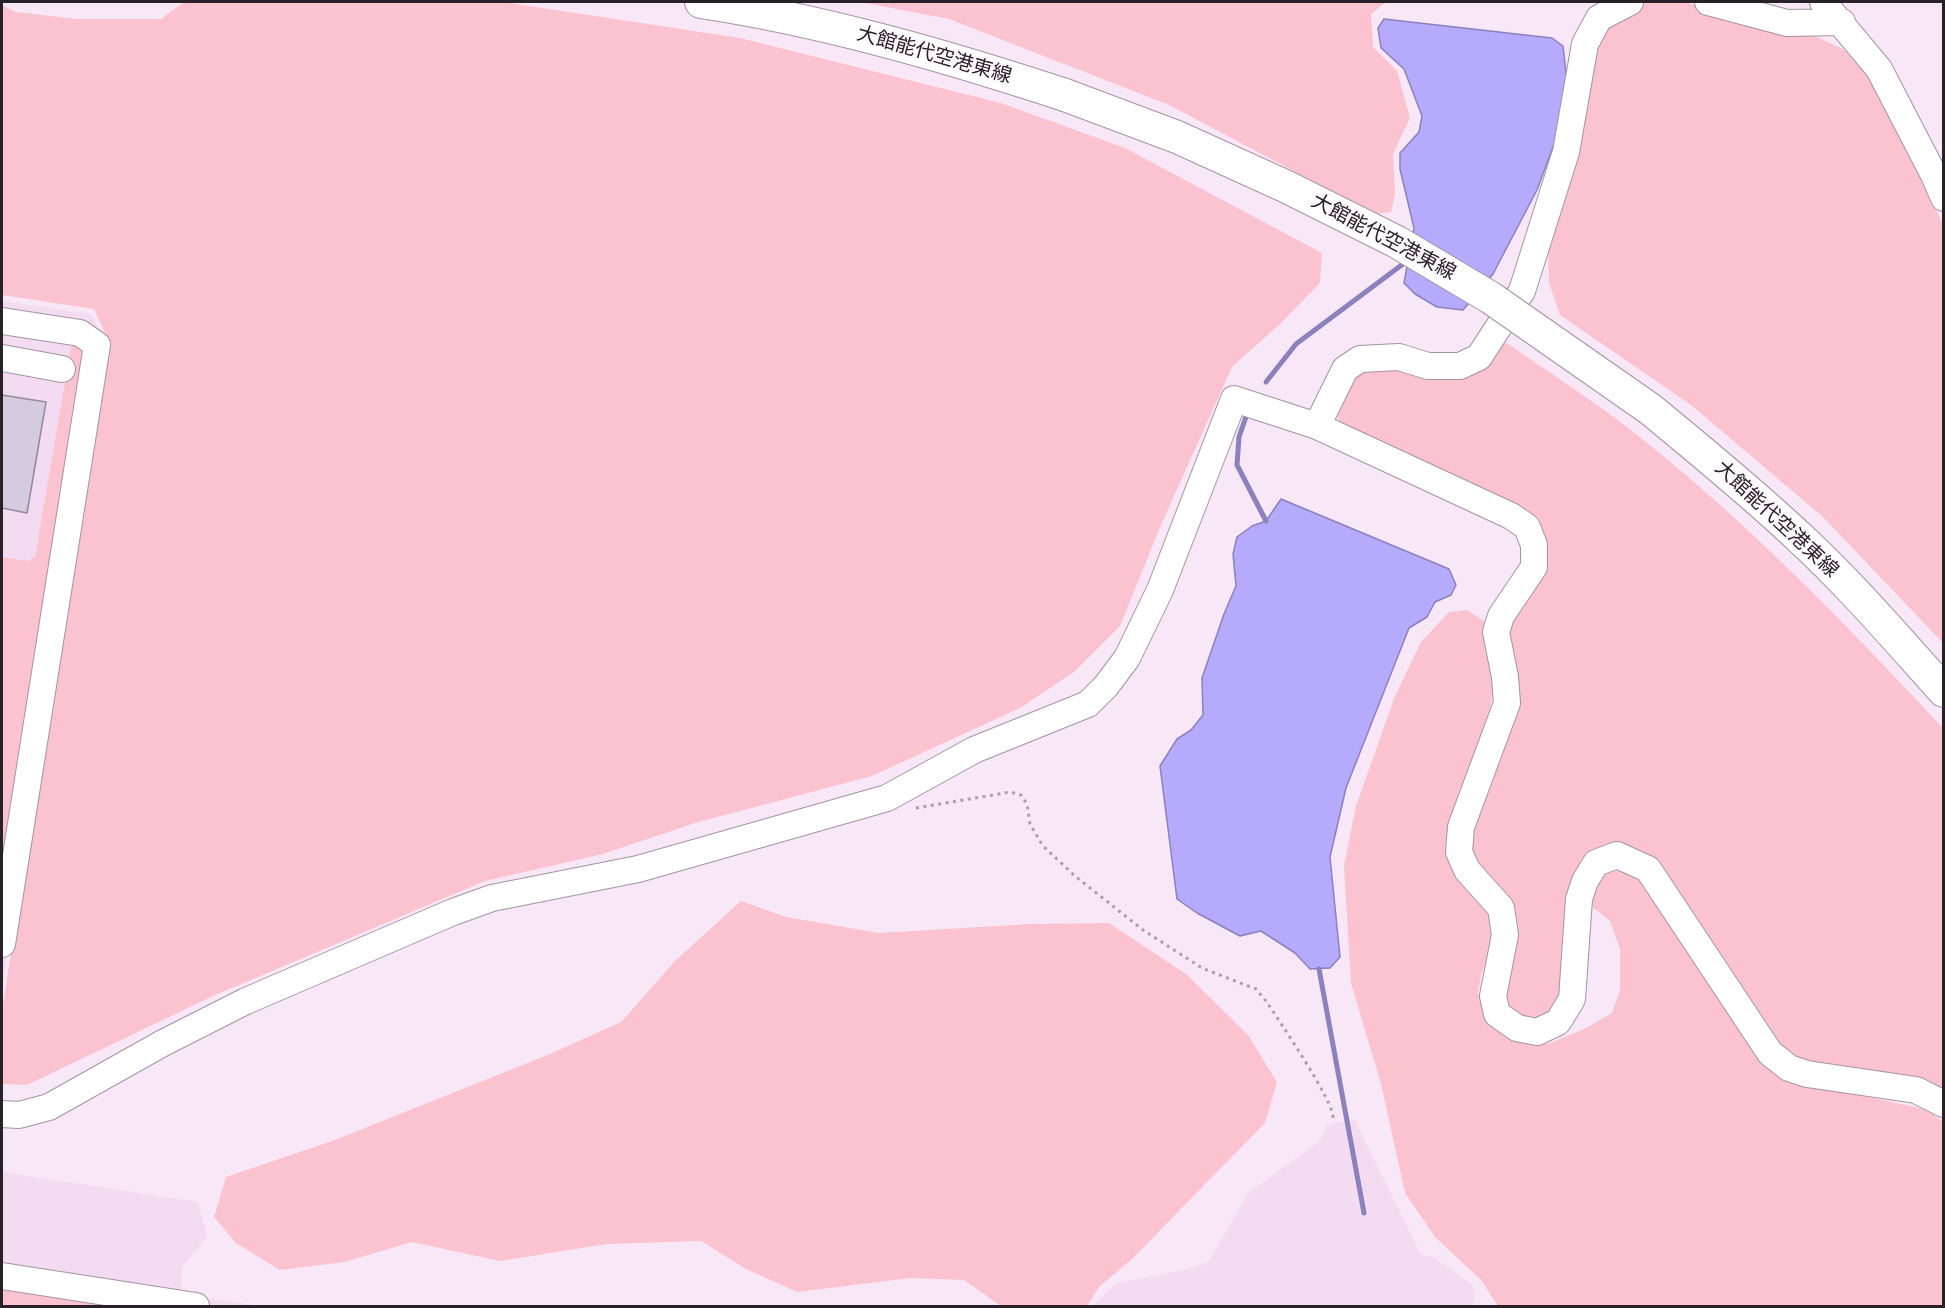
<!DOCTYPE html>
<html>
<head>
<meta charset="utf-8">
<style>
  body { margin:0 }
  #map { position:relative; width:1945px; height:1308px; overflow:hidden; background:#f8e7f7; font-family:"Sofia Sans Condensed",sans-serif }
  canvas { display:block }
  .frame { position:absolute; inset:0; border:3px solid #282228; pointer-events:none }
</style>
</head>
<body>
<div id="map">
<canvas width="1945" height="1308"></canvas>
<div class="frame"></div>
</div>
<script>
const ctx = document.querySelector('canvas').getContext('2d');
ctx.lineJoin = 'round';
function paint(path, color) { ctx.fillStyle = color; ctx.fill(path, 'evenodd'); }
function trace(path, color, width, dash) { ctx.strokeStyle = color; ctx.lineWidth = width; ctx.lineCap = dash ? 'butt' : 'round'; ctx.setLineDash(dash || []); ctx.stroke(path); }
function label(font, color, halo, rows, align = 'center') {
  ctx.font = font + ' "Sofia Sans Condensed","Noto Sans JP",sans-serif'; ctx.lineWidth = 4.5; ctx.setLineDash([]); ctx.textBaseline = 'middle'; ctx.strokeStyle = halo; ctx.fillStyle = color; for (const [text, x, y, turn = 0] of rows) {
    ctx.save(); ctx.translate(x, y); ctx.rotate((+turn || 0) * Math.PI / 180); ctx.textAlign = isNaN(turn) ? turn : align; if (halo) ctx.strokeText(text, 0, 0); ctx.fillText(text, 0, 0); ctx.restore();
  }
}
paint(new Path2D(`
  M2,301L91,314L103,337L2,989Z
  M1355,1120L1421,1255L1435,1258L1473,1285L1475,1299L1471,1306H1093L1115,1284L1193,1268L1209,1261L1248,1193L1320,1141L1327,1124Z
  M2,1172L198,1202L207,1236L182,1268L181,1294L259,1306H2Z`), '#f3dcf2');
paint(new Path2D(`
  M184,2H503L740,38L1001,103L1125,148L1322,253L1320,283L1281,323L1232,367L1161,525L1120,626L1074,672L1020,708L872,776L695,823L603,854L485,881L213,996L27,1085L2,1084V1011L106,335L94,309L2,295V5L16,12L76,19H161Z
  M860,2H1386L1371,14L1373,47L1397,71L1410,118L1393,154L1395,194L1391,212L1375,214L1169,105L949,19Z
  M1685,2L1766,26L1808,33L1843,49L1872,81L1943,224V643L1823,517L1691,405L1560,315L1549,283L1548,250L1591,50L1606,22L1643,3Z
  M78,343L85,348L2,902V557L28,561L35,557L71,347Z
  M1507,343C1545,370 1585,395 1623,424C1740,514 1843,621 1943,728V1095L1798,1064L1778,1049L1652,858L1599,850L1564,992L1550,1018L1529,1023L1501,1003L1512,932L1470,862L1466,844L1514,702L1505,634L1541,542L1344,430L1337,416L1339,394L1351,374L1373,367L1403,365Z
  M1467,610L1484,621L1495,646V685L1488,716L1451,825L1491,918L1492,945L1481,975L1478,993L1488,1019L1510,1036L1548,1044L1586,1028L1612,1013L1620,990V949L1610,921L1591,906L1589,894L1597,875L1608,869L1637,875L1782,1078L1928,1110L1943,1122V1306H1498L1481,1280L1435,1237L1405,1193L1381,1084L1351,983L1344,866L1356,806L1395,696L1421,642L1449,612Z
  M741,901L786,917L879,933L1031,924L1109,923L1186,974L1248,1035L1277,1082L1265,1123L1132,1259L1099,1287L1087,1306H1001L964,1280L911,1278L797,1292L746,1269L701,1241L607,1244L500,1261L412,1242L344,1262L280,1270L236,1243L214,1217L226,1177L332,1141L550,1054L621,1022L676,960Z
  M2,1286L140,1306H2Z`), '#fbc3cf');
const water = new Path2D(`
  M1384,19L1552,38L1563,46L1566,73L1565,115L1537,190L1493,274L1463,310L1437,307L1415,294L1404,283L1414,228L1400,169V153L1419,132L1422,116L1404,69L1381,48L1378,28Z
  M1281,499L1449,569L1456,585L1451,595L1435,602L1427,617L1409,628L1346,788L1330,857L1340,957L1330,968L1310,969L1295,953L1261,931L1240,936L1197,913L1177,899L1160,766L1177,739L1191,730L1203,715L1202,678L1224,614L1236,586L1233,554L1237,537L1252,526L1266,521Z`);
paint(water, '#b5aafc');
trace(water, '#8b81bc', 1.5);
trace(new Path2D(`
  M1266,382L1296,344L1407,261
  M1248,411L1239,437L1237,465L1266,521
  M1319,969L1364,1213`), '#8b81bc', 5);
const building = new Path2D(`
  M2,395L46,402L27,513L2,508Z`);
paint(building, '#d4cbde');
trace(building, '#938a9b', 1.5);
const minor = new Path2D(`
  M1708,2L1787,23L1842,22
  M1823,2L1879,69L1934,175L1944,198
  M2,321L80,333L97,345L2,944
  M2,358L62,369
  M1317,426L1345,369L1360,359L1399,357L1428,366H1460L1479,357L1522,291L1566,152L1585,44L1599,18L1630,2
  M2,1114L19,1115L49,1107L163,1043L246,1001L453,912L492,898L638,869L887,798L974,750L1088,704L1106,686L1127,658L1160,590L1234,399L1317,426L1511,516L1527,527L1534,545V567L1501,616L1496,632L1505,677L1507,703L1461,827L1459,852L1467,870L1501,908L1505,935L1493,996L1497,1014L1517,1028L1537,1032L1558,1022L1572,999L1579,899L1585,881L1596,863L1617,855L1648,869L1770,1053L1789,1068L1807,1074L1916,1090L1944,1104
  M2,1276L196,1306`);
const major = new Path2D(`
  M701,2C825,21 946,56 1065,95
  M1650,409C1700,450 1751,492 1799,537C1851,585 1897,639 1944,691`);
trace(minor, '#a394a3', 28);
trace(major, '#a394a3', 34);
trace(new Path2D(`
  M916,808L1010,792L1021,795L1027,804L1030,824L1043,846L1075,876L1143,930L1202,968L1256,989L1266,1001C1278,1019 1335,1103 1333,1118`), '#ac9fac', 3, [3, 4.5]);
trace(minor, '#fff', 26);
trace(major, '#fff', 32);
const majorBridge = new Path2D(`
  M1065,95L1177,137L1287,187L1397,242L1491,298L1650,409`);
trace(majorBridge, '#a394a3', 34, []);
trace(majorBridge, '#fff', 32);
label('20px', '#282228', '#fff8fe', [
  ["大館能代空港東線",934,56,16],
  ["大館能代空港東線",1383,238,28],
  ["大館能代空港東線",1776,520,43]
]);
</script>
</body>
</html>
